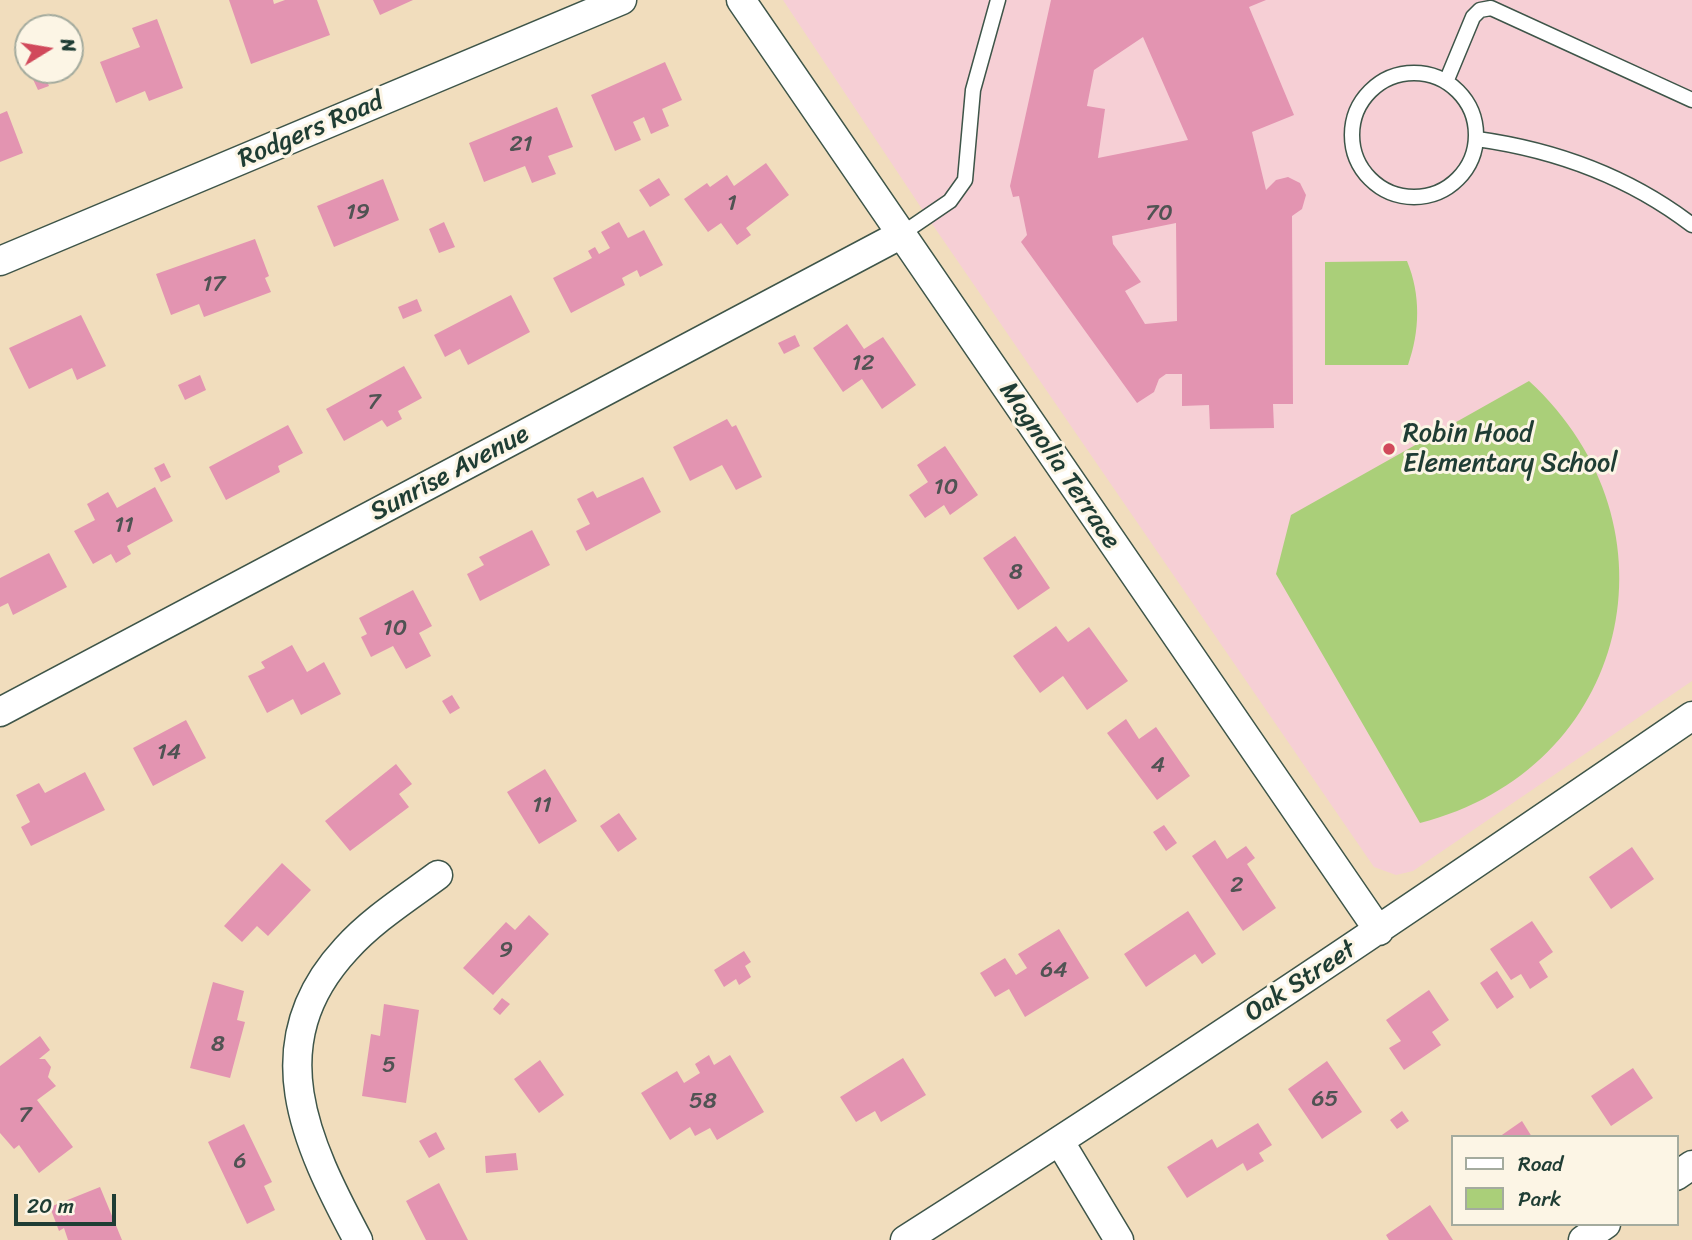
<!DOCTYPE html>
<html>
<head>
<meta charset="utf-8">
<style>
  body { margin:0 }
  #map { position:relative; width:1692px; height:1240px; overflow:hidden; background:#f1ddbd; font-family:Sriracha,sans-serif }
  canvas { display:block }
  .legend { position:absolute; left:1451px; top:1135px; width:228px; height:91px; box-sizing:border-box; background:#fcf5e5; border:2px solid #a4ab9e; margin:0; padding:9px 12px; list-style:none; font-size:21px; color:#1f3d34 }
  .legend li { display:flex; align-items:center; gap:14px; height:35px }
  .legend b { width:35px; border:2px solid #a4ab9e }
  .north { position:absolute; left:14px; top:14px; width:70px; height:70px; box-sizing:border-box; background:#fcf5e5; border:2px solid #a4ab9e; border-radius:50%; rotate:79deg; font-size:19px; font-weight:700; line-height:28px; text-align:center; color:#1f3d34 }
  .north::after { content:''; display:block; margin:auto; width:24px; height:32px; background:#d1495b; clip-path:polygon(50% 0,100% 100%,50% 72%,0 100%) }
  .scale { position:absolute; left:14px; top:1194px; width:102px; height:32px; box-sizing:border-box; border:4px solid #1f3d34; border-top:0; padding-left:9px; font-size:21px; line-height:24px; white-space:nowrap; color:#1f3d34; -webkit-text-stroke:5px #fcf5e5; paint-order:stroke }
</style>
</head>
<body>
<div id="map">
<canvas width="1692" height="1240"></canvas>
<ul class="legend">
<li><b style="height:9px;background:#fff"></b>Road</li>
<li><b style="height:19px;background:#aacf79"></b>Park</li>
</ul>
<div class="north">N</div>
<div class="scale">20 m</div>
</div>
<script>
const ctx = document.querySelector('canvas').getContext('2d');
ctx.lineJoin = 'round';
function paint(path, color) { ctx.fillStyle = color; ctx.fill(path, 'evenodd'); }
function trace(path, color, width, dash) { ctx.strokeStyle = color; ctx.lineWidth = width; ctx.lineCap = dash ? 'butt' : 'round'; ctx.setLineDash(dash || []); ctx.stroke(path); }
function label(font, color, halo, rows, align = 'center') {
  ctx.font = font + ' Sriracha,sans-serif'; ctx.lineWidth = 6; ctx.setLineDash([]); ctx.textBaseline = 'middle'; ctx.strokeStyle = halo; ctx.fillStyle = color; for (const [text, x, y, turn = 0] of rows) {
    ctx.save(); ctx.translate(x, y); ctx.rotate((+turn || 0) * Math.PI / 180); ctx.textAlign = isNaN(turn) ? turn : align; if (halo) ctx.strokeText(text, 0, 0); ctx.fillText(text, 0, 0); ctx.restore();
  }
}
paint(new Path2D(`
  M783,0H1692V681L1413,871L1396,875L1374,867L928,218Z`), '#f6cfd5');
paint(new Path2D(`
  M1407,261C1421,295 1420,331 1408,365H1325V262Z
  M1529,381C1687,526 1630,770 1420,823L1276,574L1291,515Z`), '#aacf79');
paint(new Path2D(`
  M229,0H273L274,4L285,0H317L330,35L251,64Z
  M373,0H413L380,15Z
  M1051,0H1266L1249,7L1294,115L1252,132L1266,190L1276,180L1288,177L1300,183L1306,195L1302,209L1292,216L1293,404H1273L1274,428L1210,429L1209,405L1182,406V374H1166L1159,379L1154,392L1137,403L1021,242L1027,235L1019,196L1013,197L1010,186ZM1143,37L1188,140L1098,158L1105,109L1087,106L1094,70ZM1176,223L1177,321L1145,324L1125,291L1141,282L1113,244L1112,236Z
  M157,19L183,88L149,101L145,91L116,103L100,62L140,47L132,28Z
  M665,62L682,100L662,109L669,126L651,134L644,117L633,122L641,140L615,151L591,95Z
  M43,72L49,86L38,90L32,77Z
  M557,107L573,147L548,156L556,174L532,183L525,166L484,182L469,143Z
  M7,111L23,153L0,162V114Z
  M766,163L789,195L746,228L751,235L737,245L721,223L708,232L684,199L707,183L710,187L727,175L734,186Z
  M659,178L670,195L650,207L639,190Z
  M383,179L399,220L334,247L317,206Z
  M444,222L455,247L439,253L429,229Z
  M619,222L628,238L644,230L663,265L640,277L637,270L622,278L625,285L571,313L553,278L592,258L588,251L595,247L599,254L610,248L601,232Z
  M255,239L269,276L265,278L271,292L204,317L199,304L171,315L156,274Z
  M511,295L530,332L468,365L460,349L445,357L434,335Z
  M417,299L422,311L403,319L398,307Z
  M81,315L106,366L77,380L72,368L29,389L9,348Z
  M847,324L864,349L883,337L916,385L882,409L862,379L843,392L813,348Z
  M795,335L800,346L784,354L778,343Z
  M404,366L422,398L398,411L402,419L387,427L382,420L344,441L326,409Z
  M200,375L206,390L185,400L178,385Z
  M727,419L732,427L736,425L762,477L736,490L722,465L690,481L673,447Z
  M288,425L303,453L278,466L280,472L226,500L209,467Z
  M945,446L978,495L950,515L944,505L925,518L909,495L928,482L917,465Z
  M164,463L171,477L161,482L154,468Z
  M643,477L661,512L586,551L576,531L590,524L577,499L593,491L597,498Z
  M155,487L173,521L127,546L131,554L116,563L111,554L93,564L74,531L95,520L87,504L108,492L117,508Z
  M532,530L550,565L480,601L467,574L484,565L479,557Z
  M1015,536L1050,588L1018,610L983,558Z
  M49,553L67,587L13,615L8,603L0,607V578Z
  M413,590L432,626L419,633L431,656L406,669L393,646L371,657L361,637L367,634L359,618Z
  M1056,626L1068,642L1089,627L1128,681L1087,710L1063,676L1040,693L1013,656Z
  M292,645L307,672L324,662L341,694L301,715L293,699L267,713L248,676L265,668L261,662Z
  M452,695L460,708L450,714L442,701Z
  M1126,719L1139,739L1156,727L1190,776L1157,800L1107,733Z
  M186,720L206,758L153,786L133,748Z
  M396,764L412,784L399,794L409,807L350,851L325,821Z
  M545,769L577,821L539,844L507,792Z
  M85,772L105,810L31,846L21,827L30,822L16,795L39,783L45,793Z
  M619,813L637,839L618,852L600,826Z
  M1164,825L1177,843L1166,851L1153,832Z
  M1215,840L1227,859L1246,846L1255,858L1247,864L1276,908L1243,931L1192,856Z
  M1632,847L1654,879L1611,909L1589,877Z
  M282,863L311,890L268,936L257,926L242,942L224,926Z
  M1188,911L1216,954L1202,964L1195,954L1146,987L1124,954Z
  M529,915L549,934L493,995L463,968L506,922L515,930Z
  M1532,921L1553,952L1539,962L1548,977L1530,989L1521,974L1511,980L1490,949Z
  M1059,929L1089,978L1025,1017L1009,989L995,997L980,973L1005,958L1016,975L1027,968L1018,954Z
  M744,951L751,962L745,966L751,977L739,985L736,979L724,987L714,970Z
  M1497,971L1514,997L1497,1009L1480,983Z
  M213,982L244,991L237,1020L245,1022L230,1078L190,1068Z
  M1429,990L1449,1020L1432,1032L1441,1045L1404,1070L1389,1048L1401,1041L1386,1020Z
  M502,998L510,1004L500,1015L493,1009Z
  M384,1004L419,1010L406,1103L362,1096L371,1034L380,1036Z
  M40,1036L50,1050L39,1059H45L51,1067L48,1077L56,1086L37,1100L73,1147L39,1173L19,1145L14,1149L0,1133V1066Z
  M709,1055L714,1065L730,1055L764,1112L717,1140L710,1128L695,1136L690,1127L670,1140L641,1093L677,1071L684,1083L700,1073L695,1064Z
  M903,1058L926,1095L881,1122L875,1111L856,1122L840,1097Z
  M540,1060L564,1095L539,1113L514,1079Z
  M1327,1061L1362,1112L1322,1139L1288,1089Z
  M1633,1068L1653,1098L1611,1126L1591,1096Z
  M1402,1111L1409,1121L1397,1129L1390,1120Z
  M1522,1121L1532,1137H1499Z
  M1258,1123L1272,1145L1259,1153L1264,1161L1247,1171L1243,1163L1187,1198L1167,1167L1212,1139L1217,1148Z
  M244,1124L272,1182L264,1186L275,1210L247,1224L208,1142Z
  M436,1132L445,1149L429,1158L419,1141Z
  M516,1153L518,1170L486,1173L485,1156Z
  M439,1183L468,1240H426L406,1201Z
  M100,1187L122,1240H68L64,1228L59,1231L50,1207Z
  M1430,1205L1453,1240H1389L1386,1235Z`), '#e394b1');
const service = new Path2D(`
  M1352 135a62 62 0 1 1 124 0a62 62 0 1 1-124 0Z
  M1446,82L1473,17L1480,10L1491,8L1692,100
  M1477,139C1556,150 1628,176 1692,225
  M900,235L950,201L965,180L973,90L998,0`);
const minor = new Path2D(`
  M741,0L1379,931
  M0,261L622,0
  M0,712L900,235
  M1060,1142L1119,1240
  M1676,1176L1692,1165
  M358,1240C306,1143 258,1044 346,949C372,920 407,898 438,875
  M905,1240C1171,1071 1432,894 1692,716
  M1583,1240L1606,1224`);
trace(service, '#3e5549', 17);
trace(minor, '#3e5549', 31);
trace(service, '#fff', 14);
trace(minor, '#fff', 28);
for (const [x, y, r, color] of [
  [1389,449,7,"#d1495b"]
]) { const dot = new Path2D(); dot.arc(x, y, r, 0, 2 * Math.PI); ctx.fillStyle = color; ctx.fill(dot); trace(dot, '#fcf5e5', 2.5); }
label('23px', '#505353', null, [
  ["21",521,145],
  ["1",732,204],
  ["19",358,213],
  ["70",1159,214],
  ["17",214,285],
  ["12",863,364],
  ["7",374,403],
  ["10",946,488],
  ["11",124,526],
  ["8",1016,573],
  ["10",395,629],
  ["14",169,753],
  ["4",1158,766],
  ["11",542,806],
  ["2",1237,886],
  ["9",506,951],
  ["64",1054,971],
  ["8",218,1045],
  ["5",389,1066],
  ["65",1325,1100],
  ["58",703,1102],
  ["7",25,1116],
  ["6",240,1162]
]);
label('26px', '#1f3d34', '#fcf5e5', [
  ["Rodgers Road",311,131,-23],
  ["Magnolia Terrace",1059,466,56],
  ["Sunrise Avenue",450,474,-28],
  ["Oak Street",1301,982,-33]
]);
label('26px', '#1f3d34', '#fcf5e5', [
  ["Robin Hood",1403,434],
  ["Elementary School",1403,464]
], 'left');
</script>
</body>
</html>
